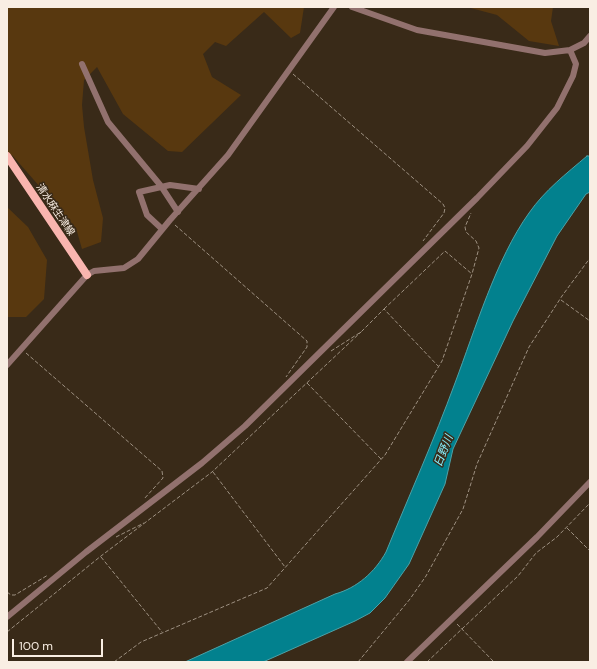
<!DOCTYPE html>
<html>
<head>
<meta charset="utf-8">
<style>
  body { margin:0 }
  #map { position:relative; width:597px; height:669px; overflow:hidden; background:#392a18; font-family:"DM Sans",sans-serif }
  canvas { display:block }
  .frame { position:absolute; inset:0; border:8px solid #f9eee3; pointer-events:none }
  .scale { position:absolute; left:12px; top:639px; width:91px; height:18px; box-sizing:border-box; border:2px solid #f9eee3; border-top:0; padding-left:5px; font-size:12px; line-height:14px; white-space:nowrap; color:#f9eee3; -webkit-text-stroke:3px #392a18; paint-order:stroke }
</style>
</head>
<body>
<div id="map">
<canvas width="597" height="669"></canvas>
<div class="frame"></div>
<div class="scale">100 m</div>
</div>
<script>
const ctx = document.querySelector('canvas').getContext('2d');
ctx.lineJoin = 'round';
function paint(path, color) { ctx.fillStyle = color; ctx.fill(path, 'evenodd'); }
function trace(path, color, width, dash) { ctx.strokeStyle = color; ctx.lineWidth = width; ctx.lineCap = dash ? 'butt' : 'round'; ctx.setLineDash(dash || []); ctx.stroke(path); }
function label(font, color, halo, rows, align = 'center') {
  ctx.font = font + ' "DM Sans","Noto Sans JP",sans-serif'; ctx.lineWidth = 3; ctx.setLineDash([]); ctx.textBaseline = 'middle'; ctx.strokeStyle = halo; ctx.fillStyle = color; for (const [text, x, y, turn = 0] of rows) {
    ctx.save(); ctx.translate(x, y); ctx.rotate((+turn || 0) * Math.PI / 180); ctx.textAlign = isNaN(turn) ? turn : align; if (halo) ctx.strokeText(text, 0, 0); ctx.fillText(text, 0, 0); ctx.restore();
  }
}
paint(new Path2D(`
  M7,7H304L300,33L291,38L264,12L226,46L215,42L203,54L212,77L241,95L182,152L168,151L123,114L97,67L84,80L82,105L84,127L93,180L103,218L101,242L82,249L76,228L12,155L7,159Z
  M467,7H553L551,21L559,46L529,41L497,15Z
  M7,207L28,227L47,260L44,299L26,317H7Z`), '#58380f');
const water = new Path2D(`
  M587,156H590V192L586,194L557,236L513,321L453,449L445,484L409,564L385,598L370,613L355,621L263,662H185L335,594C357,588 375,572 386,552C409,496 434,440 455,383C475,330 496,259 529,213C545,190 566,174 587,156Z`);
paint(water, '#02818e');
trace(water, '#4ca2a8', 1);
trace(new Path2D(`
  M293,74L443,204L445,208L444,213L423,241
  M175,225L307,341V347L286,377
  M561,300L590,321
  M384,309L445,251L472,274
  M331,351L361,332L384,309L438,366
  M26,353L162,471L163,478L144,499
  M307,383L381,459
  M213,472L285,567
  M567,528L590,551
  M116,537L144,523
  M101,557L162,632
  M7,592L11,595H15L48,575
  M457,624L494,662
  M7,632L101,556L212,472L361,332
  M114,662L141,642L267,588L385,455L442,361L472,274L479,248L476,241L466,232L465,227L471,213
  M358,662L410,599L426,576L463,509L477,464L529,347L562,296L590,258
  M427,662L518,576L536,553L557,537L590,503`), '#9e9182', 1, [4, 2]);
trace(new Path2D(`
  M352,7L417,30L545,53L570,50L584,43L590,36
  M82,64L108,122L161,186L178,212
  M162,229L147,215L139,192L170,185L199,189
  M7,365L87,275L94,271L124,268L138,259L170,220L228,155L334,7
  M7,617L86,552L202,463L245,426L477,198L527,146L557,108L573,76L576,64L570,50
  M407,662L537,537L590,482`), '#92716e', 6);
trace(new Path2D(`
  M7,156L87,275`), '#f9b5af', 8);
label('10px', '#f9eee3', '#392a18', [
  ["清水麻生津線",55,210,56]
]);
label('italic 11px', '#86effd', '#392a18', [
  ["日野川",444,451,-69]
]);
</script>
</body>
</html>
